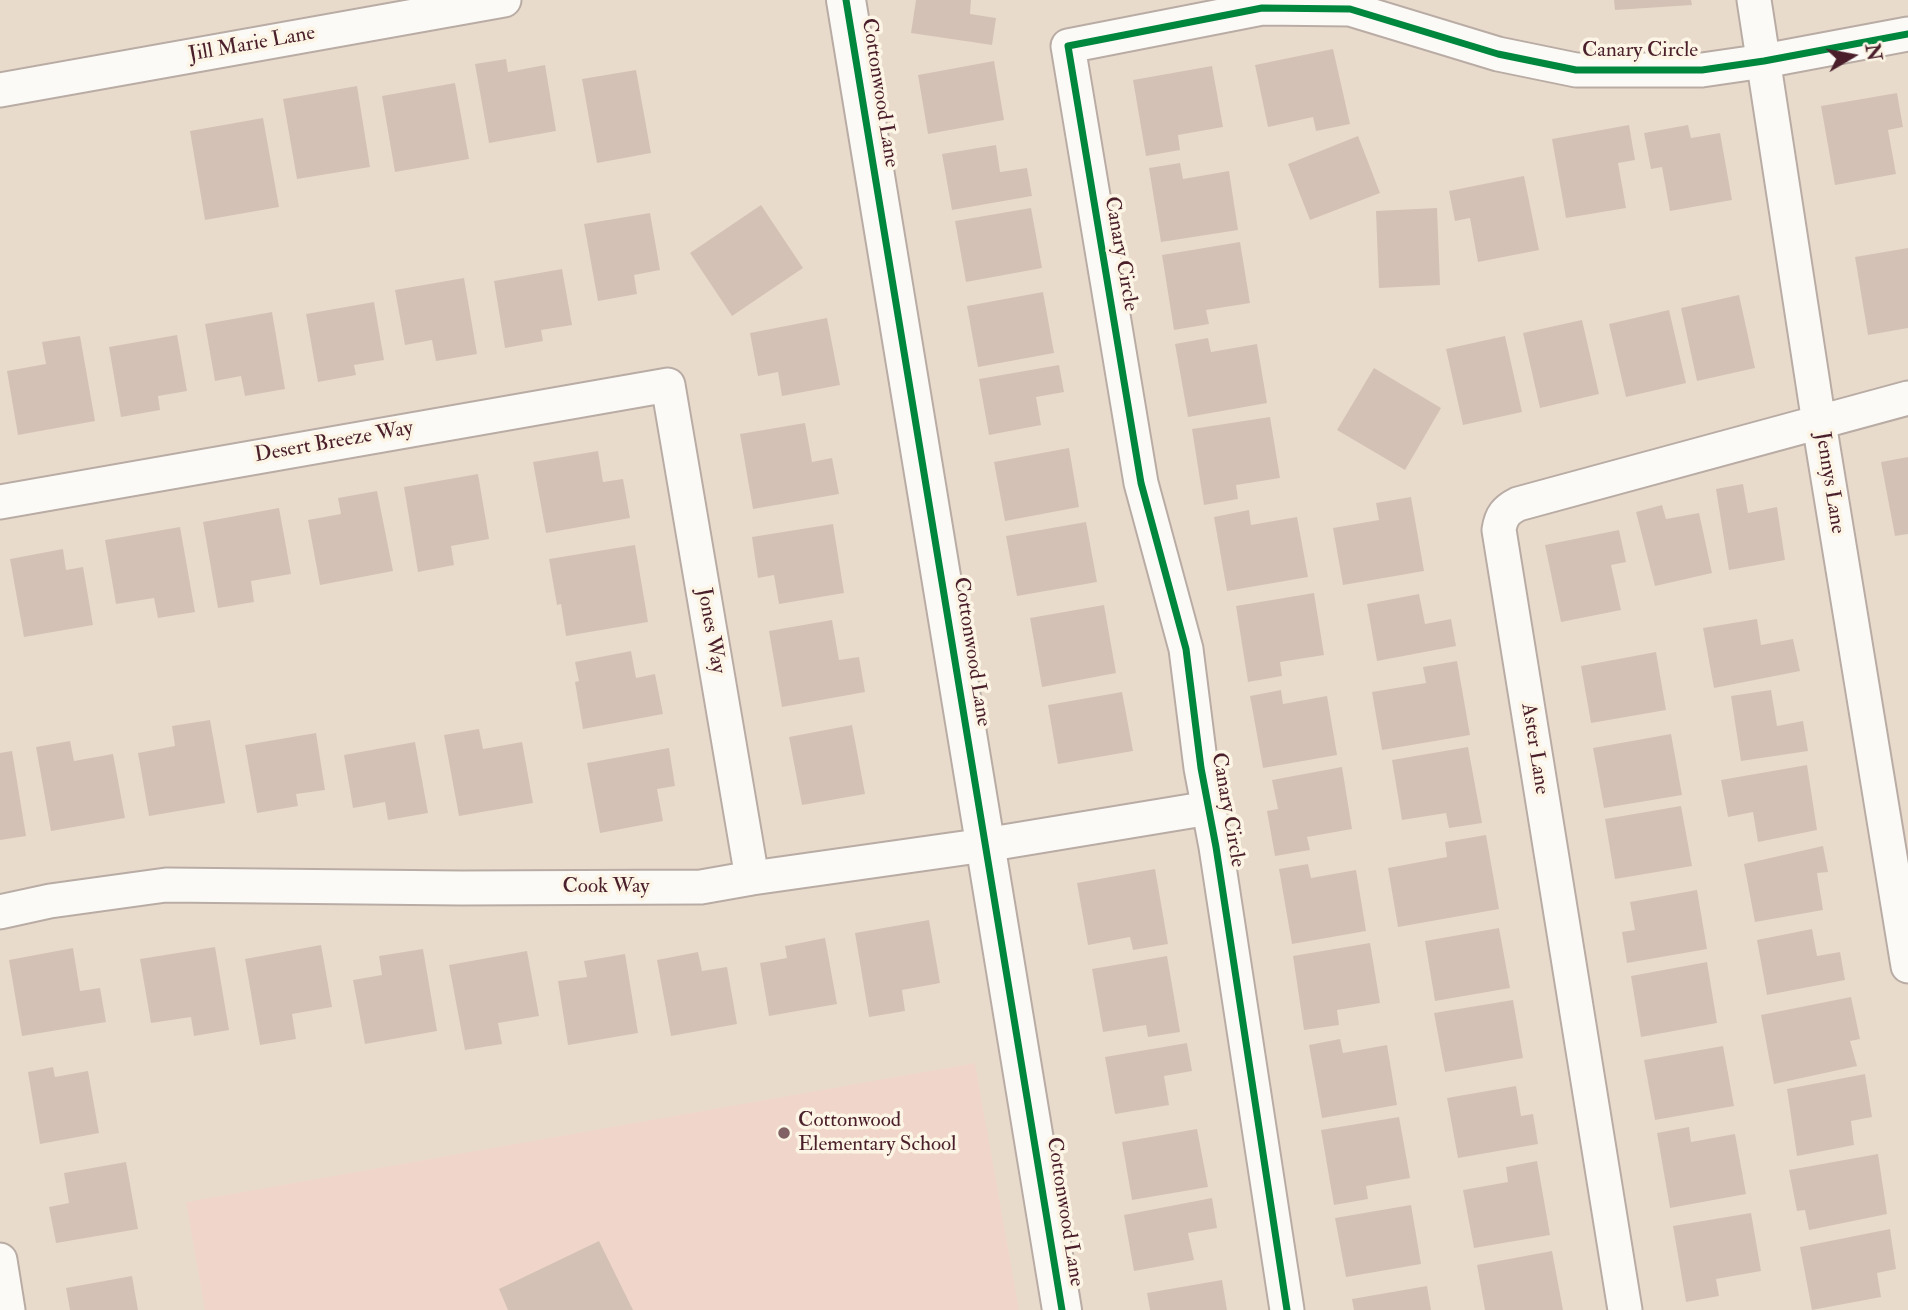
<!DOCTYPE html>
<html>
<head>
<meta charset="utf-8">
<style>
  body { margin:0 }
  #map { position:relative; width:1908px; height:1310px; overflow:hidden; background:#e8dbcc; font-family:"IM FELL Double Pica",serif }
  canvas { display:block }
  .north { position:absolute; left:1817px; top:21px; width:70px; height:70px; -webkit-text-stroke:5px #fcf5e5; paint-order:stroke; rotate:80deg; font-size:19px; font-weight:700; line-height:28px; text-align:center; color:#4a1f2b }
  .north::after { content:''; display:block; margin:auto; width:24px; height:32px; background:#4a1f2b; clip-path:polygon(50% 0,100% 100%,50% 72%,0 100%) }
</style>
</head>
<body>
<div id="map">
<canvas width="1908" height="1310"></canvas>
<div class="north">N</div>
</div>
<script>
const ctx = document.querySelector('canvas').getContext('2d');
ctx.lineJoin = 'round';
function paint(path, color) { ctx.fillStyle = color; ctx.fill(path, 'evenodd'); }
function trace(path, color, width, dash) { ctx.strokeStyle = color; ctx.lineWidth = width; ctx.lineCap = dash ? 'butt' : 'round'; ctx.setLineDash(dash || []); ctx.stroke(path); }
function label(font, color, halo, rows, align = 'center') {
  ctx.font = font + ' "IM FELL Double Pica",serif'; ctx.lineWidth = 7; ctx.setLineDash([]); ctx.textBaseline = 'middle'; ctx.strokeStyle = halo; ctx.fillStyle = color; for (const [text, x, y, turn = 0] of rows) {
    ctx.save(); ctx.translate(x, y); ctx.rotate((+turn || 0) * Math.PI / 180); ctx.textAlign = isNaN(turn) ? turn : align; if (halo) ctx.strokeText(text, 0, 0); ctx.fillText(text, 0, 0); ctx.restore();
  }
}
paint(new Path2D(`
  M975,1063L1019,1310H205L186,1202Z`), '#f0d6ca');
paint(new Path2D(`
  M916,0H971L970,14L996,18L992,45L911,33Z
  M1614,0H1691L1692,5L1615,10Z
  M1333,49L1350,124L1316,131L1313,117L1268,127L1255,65Z
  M506,59L508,72L545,65L556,131L489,143L475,64Z
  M994,61L1004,120L928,134L918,75Z
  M1212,66L1223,127L1178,135L1180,150L1146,156L1133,80Z
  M636,70L651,153L597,163L582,79Z
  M455,83L469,159L395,172L382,96Z
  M357,86L370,167L297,179L283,99Z
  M1897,93L1903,127L1888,130L1896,174L1835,185L1821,106Z
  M263,118L279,207L205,220L190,131Z
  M1629,125L1635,160L1618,163L1626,208L1566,218L1552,139Z
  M1688,125L1691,138L1720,133L1732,200L1670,211L1662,167L1651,169L1644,133Z
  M1358,136L1380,193L1310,220L1288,164Z
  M996,145L1000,172L1027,168L1032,196L952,210L942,154Z
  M1180,163L1183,179L1229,171L1238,230L1161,242L1149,168Z
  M1524,176L1539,250L1478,262L1470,218L1455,221L1449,191Z
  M761,205L803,268L732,316L690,253Z
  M1031,208L1042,268L966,282L955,221Z
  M1437,208L1440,285L1379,288L1376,211Z
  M650,213L660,270L634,275L637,294L598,301L584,224Z
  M1240,242L1250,303L1206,310L1209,324L1174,330L1162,255Z
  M1908,248V328L1868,335L1855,257Z
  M562,269L572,325L541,330L543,341L505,348L494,281Z
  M464,278L477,354L436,361L432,340L405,345L395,290Z
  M1043,292L1054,353L978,367L967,306Z
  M1739,295L1755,368L1697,381L1681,308Z
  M374,302L384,360L354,365L356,375L318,382L306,314Z
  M1669,310L1686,383L1626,397L1609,324Z
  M272,312L285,389L245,396L241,376L215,381L205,324Z
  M827,318L840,385L782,396L778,372L758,376L750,333Z
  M1582,320L1599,394L1540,408L1523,333Z
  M177,335L187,391L158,396L160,410L121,417L109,347Z
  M80,336L95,421L18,435L7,371L46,364L42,342Z
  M1505,336L1522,412L1463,425L1446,349Z
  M1208,338L1211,352L1257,344L1267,403L1188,417L1175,344Z
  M1059,365L1064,392L1036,397L1041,425L989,435L979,379Z
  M1374,368L1441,408L1405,470L1337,430Z
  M1270,417L1280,478L1236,485L1238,499L1204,505L1192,429Z
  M805,423L812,462L832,458L839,494L753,509L740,434Z
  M1069,448L1079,507L1005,521L994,462Z
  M598,451L603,482L623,479L630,518L546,533L533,462Z
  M1908,457V534L1895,536L1881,462Z
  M478,474L489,539L451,546L454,565L418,572L404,487Z
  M1743,484L1748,513L1777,507L1785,560L1729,570L1716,489Z
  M377,491L393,571L320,585L308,520L341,514L338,498Z
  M1411,497L1424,571L1343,585L1333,528L1379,520L1376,503Z
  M1662,505L1666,519L1699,513L1712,573L1655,586L1636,512Z
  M279,508L291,574L251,581L254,602L218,608L203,522Z
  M1249,510L1251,525L1297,517L1308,577L1227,591L1214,517Z
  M1086,522L1097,582L1017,596L1006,536Z
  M833,524L844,593L779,604L774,575L758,578L752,537Z
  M180,527L195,612L158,618L154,598L116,604L105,540Z
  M1619,530L1626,562L1611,565L1621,610L1561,622L1545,545Z
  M635,545L648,622L566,636L561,604L557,605L549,559Z
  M63,549L66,570L83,567L93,625L24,637L10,559Z
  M1314,593L1324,655L1280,662L1282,676L1248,682L1236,606Z
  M1419,594L1425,624L1451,619L1456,646L1377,661L1367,604Z
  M1104,605L1116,673L1042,687L1030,618Z
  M1757,619L1761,645L1793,639L1800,671L1714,688L1703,628Z
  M832,620L839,660L859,657L865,692L782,707L769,631Z
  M631,651L636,678L655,674L663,714L583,729L575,682L579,681L575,662Z
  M1656,652L1666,710L1591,723L1581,666Z
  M1457,661L1470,735L1382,750L1372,692L1426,683L1423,667Z
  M1281,690L1283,704L1327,696L1337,755L1263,768L1250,696Z
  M1771,690L1777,726L1803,721L1808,751L1741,761L1731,696Z
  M1122,692L1133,751L1058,764L1048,705Z
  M210,720L225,803L149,816L138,753L175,746L172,726Z
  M852,725L865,794L802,805L789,737Z
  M479,729L483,749L522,742L533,803L459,816L444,735Z
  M316,733L325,790L296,794L298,806L257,813L245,745Z
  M1671,734L1682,795L1604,808L1593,748Z
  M70,741L74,761L113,754L125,818L51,831L36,747Z
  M415,742L428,813L388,820L385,802L353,808L344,755Z
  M1468,747L1482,823L1449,828L1446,813L1402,820L1392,760Z
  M669,748L675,786L657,789L663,821L600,833L587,763Z
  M12,751L26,836L0,840V753Z
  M1807,765L1817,830L1758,842L1753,812L1728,817L1721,780Z
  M1342,767L1352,829L1307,837L1310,850L1275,856L1267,811L1278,809L1272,780Z
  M1681,806L1692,866L1615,879L1605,819Z
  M1486,835L1499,909L1398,927L1388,868L1447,857L1445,842Z
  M1823,846L1828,872L1817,873L1823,910L1755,922L1744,864Z
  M1308,864L1311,878L1356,870L1366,931L1292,944L1279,869Z
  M1155,869L1168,944L1133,950L1130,937L1088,945L1077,883Z
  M1697,890L1707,949L1627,963L1622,932L1635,930L1630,902Z
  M929,920L940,983L902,990L905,1011L869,1017L855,933Z
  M1499,928L1510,988L1435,1001L1425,941Z
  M1812,929L1817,956L1840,952L1845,980L1767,995L1757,940Z
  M825,938L837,1004L769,1016L760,963L787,958L785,946Z
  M1370,943L1380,1003L1337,1010L1339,1025L1304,1030L1293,956Z
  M321,945L332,1007L292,1014L296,1039L260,1045L245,959Z
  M215,947L229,1030L194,1036L191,1017L151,1023L140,959Z
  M73,948L80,991L100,988L106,1022L22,1036L9,960Z
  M423,949L437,1031L365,1044L353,980L382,975L379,956Z
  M527,951L539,1016L498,1023L502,1044L465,1050L449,965Z
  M698,952L702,971L727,967L737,1024L671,1036L657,960Z
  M625,954L638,1033L568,1045L558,981L587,977L584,961Z
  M1167,956L1180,1032L1148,1037L1146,1025L1103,1032L1092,969Z
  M1707,962L1717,1023L1641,1037L1631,976Z
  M1851,997L1860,1039L1850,1041L1857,1066L1774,1084L1761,1015Z
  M1513,1000L1523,1058L1445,1072L1434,1013Z
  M1340,1039L1343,1053L1387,1045L1397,1105L1322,1118L1309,1045Z
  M1187,1043L1192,1071L1164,1076L1169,1105L1115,1114L1105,1057Z
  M1723,1046L1734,1106L1655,1120L1644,1060Z
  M53,1067L55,1077L88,1071L99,1133L40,1144L28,1072Z
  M1865,1074L1872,1117L1851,1121L1854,1145L1797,1156L1787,1089Z
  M1516,1086L1521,1116L1533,1114L1538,1144L1458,1158L1447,1098Z
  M1399,1117L1410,1178L1366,1186L1368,1199L1334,1205L1321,1130Z
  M1689,1127L1691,1142L1735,1134L1746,1194L1670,1208L1657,1133Z
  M1197,1129L1208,1187L1132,1200L1122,1142Z
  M1878,1154L1887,1214L1809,1230L1805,1210L1797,1211L1789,1170Z
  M1537,1161L1550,1235L1474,1248L1463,1190L1508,1182L1506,1167Z
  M126,1162L138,1229L56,1243L49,1207L69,1203L64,1173Z
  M1212,1198L1217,1228L1188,1233L1194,1260L1134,1271L1124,1215Z
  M1411,1205L1421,1264L1346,1277L1335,1218Z
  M1751,1213L1761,1271L1716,1279L1719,1296L1686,1302L1673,1226Z
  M1890,1229L1896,1269L1877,1273L1881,1297L1812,1310L1800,1247Z
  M599,1241L633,1310H508L499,1289Z
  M1552,1251L1563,1310H1485L1477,1265Z
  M132,1276L138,1310H70L66,1288Z
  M1222,1280L1227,1310H1150L1147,1293Z
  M1427,1286L1431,1310H1354L1352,1299Z`), '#d4c1b5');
const street = new Path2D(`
  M1754,0L1819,423L1908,966
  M0,90L504,0
  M0,502L668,385L752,878
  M0,912L50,901L166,885L461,888L701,887L752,878L985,845L1209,808
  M0,1260L8,1310
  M1287,1310L1216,847L1201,768L1186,649L1141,483L1068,46L1262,8L1350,9L1498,54L1576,70H1702L1764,61L1908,34
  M1625,1310L1499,530C1501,516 1506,510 1518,504L1908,398`);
const secondary = new Path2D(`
  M846,0L1062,1310`);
trace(street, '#b9aca4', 37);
trace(secondary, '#b9aca4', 42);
trace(street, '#fcfaf7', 33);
trace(secondary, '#fcfaf7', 38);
trace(new Path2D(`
  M846,0L1062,1310
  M1287,1310L1216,847L1201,768L1186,649L1141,483L1068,46L1262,8L1350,9L1498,54L1576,70H1702L1764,61L1908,34`), '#00873e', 7);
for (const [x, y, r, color] of [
  [784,1133,7,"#816163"]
]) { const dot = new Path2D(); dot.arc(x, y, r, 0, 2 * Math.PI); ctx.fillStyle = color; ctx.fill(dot); trace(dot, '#fcf5e5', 2.5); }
label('21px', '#4a1f2b', '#fcf5e5', [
  ["Jill Marie Lane",252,45,-10],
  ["Canary Circle",1640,51],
  ["Cottonwood Lane",879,93,81],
  ["Canary Circle",1120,254,80],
  ["Desert Breeze Way",334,443,-10],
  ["Jennys Lane",1829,483,81],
  ["Jones Way",710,631,80],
  ["Cottonwood Lane",971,652,81],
  ["Aster Lane",1534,749,81],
  ["Canary Circle",1227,810,80],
  ["Cook Way",606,887],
  ["Cottonwood Lane",1064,1212,81]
]);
label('21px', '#4a1f2b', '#fcf5e5', [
  ["Cottonwood",798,1121],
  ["Elementary School",798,1145]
], 'left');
</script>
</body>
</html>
